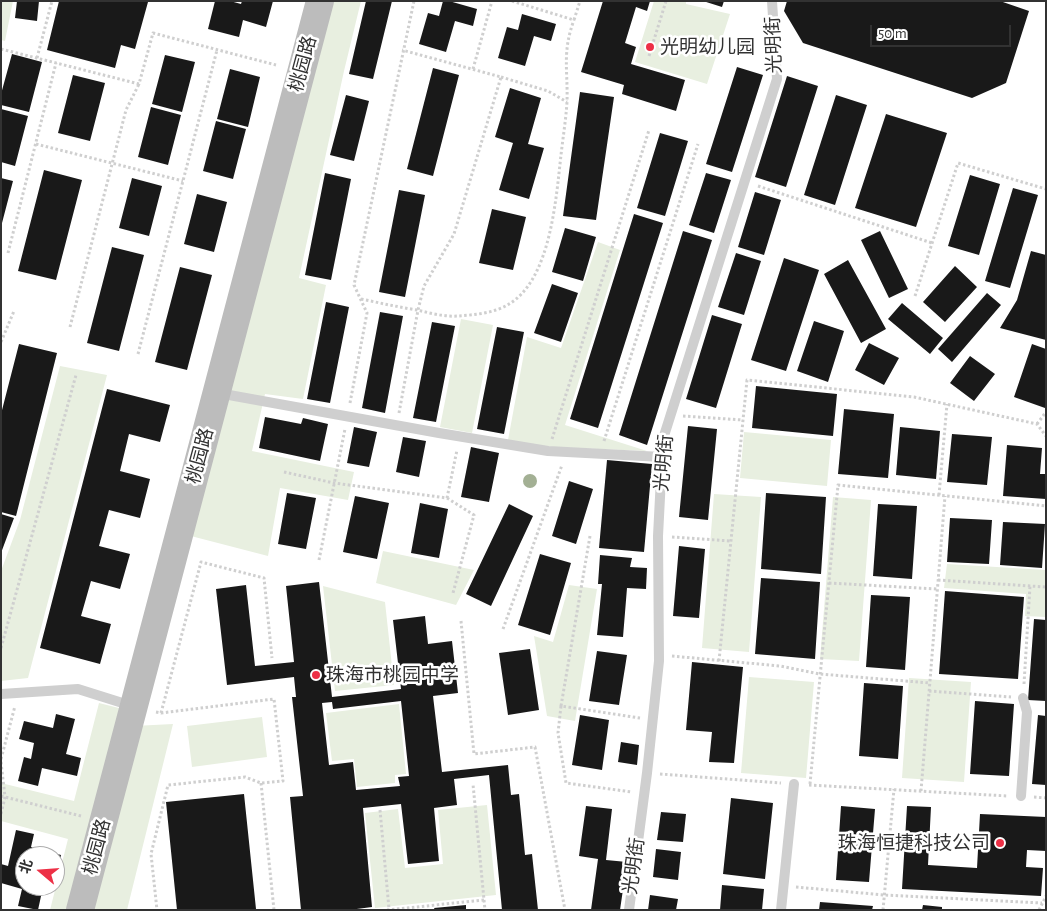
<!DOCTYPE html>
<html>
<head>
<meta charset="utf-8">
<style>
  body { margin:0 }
  #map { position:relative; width:1047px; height:911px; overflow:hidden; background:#fff; font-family:"Alegreya Sans","Noto Sans SC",sans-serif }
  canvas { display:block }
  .frame { position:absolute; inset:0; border:2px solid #323232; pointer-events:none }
  .north { position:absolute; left:15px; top:846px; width:50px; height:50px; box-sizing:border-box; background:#fff; border:1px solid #adadad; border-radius:50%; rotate:288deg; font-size:14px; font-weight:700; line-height:20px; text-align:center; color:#323232 }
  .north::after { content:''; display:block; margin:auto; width:18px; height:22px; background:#ed3046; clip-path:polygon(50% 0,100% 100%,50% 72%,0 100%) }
  .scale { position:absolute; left:870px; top:25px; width:141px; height:22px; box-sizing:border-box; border:2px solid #323232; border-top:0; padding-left:6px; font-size:15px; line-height:18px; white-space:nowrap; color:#323232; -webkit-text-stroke:4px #fff; paint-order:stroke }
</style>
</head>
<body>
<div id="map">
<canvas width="1047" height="911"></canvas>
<div class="frame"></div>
<div class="north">北</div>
<div class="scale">50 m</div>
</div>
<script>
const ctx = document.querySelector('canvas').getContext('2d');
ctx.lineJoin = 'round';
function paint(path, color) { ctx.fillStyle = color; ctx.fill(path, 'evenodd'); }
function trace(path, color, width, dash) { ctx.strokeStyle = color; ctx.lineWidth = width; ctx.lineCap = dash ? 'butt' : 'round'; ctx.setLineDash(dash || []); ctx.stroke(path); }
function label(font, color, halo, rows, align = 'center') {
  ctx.font = font + ' "Alegreya Sans","Noto Sans SC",sans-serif'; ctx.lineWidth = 5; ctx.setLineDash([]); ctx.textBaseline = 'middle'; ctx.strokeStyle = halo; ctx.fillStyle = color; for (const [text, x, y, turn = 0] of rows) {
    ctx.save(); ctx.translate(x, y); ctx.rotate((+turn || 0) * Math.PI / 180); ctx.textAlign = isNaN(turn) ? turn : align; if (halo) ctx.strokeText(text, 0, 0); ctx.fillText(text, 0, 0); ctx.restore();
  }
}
paint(new Path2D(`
  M1,1H13L5,41L1,40Z
  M328,1H361L344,71L299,278L326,285L303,399L265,394L252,451L354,472L348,500L280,488L268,556L187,535Z
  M654,1H686V4L730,14L707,84L635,62Z
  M598,242L620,250L565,425L647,451L551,447L508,440L527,337L561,348Z
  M461,319L493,325L472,433L440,427Z
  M60,366L107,375L28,678L1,681V571L20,520Z
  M744,432L831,440L827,486L740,478Z
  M714,494L761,497L749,652L702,648Z
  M833,497L871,500L859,661L820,659Z
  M383,551L474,570L456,605L376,583Z
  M947,564L1046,570V617L1025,616L1026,594L944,588Z
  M569,585L597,589L575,721L547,716L534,636L553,642Z
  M323,586L385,602L394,685L335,691Z
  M749,677L814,682L806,778L741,773Z
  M909,678L971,682L964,782L902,778Z
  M99,703L127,710L74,910H50L68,839L1,821V783L74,801Z
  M399,704L406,774L395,775V783L357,787L354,759L332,761L326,713Z
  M262,717L267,757L192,767L187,726Z
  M173,724L127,910H87L134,726Z
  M487,805L496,895L375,908L365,813L398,809L405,868L443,864L438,810Z`), '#e8efe0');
paint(new Path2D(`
  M17,1H39L37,21L15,18Z
  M59,1L148,2L135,49L121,45L115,68L47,50Z
  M215,1H230L241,4L242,1H273L266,27L243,20L239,37L208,29Z
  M366,1H392L373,79L349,74Z
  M443,1H449L477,9L473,26L455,21L446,52L419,44L428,13L439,16Z
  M603,1H650L647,11L636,7L625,43L636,47L631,64L685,80L676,111L622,94L624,85L581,72Z
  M703,1H724L722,7Z
  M787,1H1000L1029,11L1006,83L972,98L803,43L784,11Z
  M522,14L556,24L551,41L534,36L525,66L498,58L507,27L518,30Z
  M12,54L42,62L29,112L1,105V94Z
  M165,55L195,62L182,112L152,104Z
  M737,67L763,75L732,172L706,164Z
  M433,68L459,75L433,176L407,169Z
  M230,69L260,77L248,127L217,119Z
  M73,75L105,83L90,141L58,133Z
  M787,76L818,86L786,187L755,177Z
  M510,88L541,98L528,144L544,148L529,199L499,190L513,143L495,137Z
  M580,92L614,97L596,220L563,216Z
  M346,95L369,101L354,161L330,155Z
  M836,95L867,105L835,205L804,195Z
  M151,107L181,115L168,165L138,157Z
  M1,109L28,116L15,166L1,162Z
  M886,114L947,133L916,227L855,208Z
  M216,121L246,129L233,179L203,171Z
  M660,133L688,141L665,216L637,208Z
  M44,170L82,180L56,280L18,271Z
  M325,173L351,179L331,280L305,275Z
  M706,173L731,180L714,233L689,225Z
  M970,175L1000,184L979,255L948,246Z
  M1,178L13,181L2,223H1Z
  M132,178L162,186L149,236L119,228Z
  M1013,188L1038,195L1010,288L985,281Z
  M399,190L425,195L405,297L379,292Z
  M755,192L781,200L764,255L738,247Z
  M197,194L227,202L214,252L184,244Z
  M492,209L526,217L513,270L479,263Z
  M634,214L663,223L598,428L570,419Z
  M565,228L596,237L583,281L552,272Z
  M683,231L712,240L647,445L619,435Z
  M880,231L908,289L889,298L861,240Z
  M112,247L144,255L119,351L87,343Z
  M1031,251L1046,255V340L1000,328L1017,300Z
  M736,253L761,261L744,315L718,307Z
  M784,258L819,270L786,371L751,360Z
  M848,260L886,329L861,343L824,274Z
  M955,266L977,287L945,322L923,302Z
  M180,267L212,275L187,370L155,362Z
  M552,284L578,293L561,342L534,333Z
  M987,293L1001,305L952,362L938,349Z
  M326,302L349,307L330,403L307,399Z
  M902,303L943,338L930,354L888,319Z
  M380,312L403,316L385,413L362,408Z
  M712,315L742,324L716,408L686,399Z
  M814,321L844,331L828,382L797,371Z
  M432,322L455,326L436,422L413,418Z
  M497,327L524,332L504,434L477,429Z
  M869,343L899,358L884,385L855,370Z
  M19,344L57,353L16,516L1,512V414Z
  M1032,344L1046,349L1045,408L1014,397Z
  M970,356L995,374L974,401L950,383Z
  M756,386L837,394L833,436L752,428Z
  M107,389L170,405L160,442L129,434L120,471L150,479L140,518L109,510L99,546L130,554L120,589L91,581L81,616L111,624L100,664L40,648Z
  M844,409L894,414L888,478L838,474Z
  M265,417L301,424L303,418L328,424L320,461L259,448Z
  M688,426L717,429L708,520L679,517Z
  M354,427L377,432L369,467L347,463Z
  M900,427L940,431L936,479L896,475Z
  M952,434L992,437L987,485L947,482Z
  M403,437L426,441L419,477L396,472Z
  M1007,445L1042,448L1040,474H1046V499L1003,496Z
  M471,447L499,453L489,502L461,497Z
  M607,460L652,464L644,552L599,548Z
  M569,481L593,489L576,544L552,536Z
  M287,493L316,498L306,549L278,544Z
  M766,493L826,497L821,574L761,569Z
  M355,496L389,503L377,559L343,552Z
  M420,503L448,509L439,558L411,553Z
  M509,504L533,516L491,606L466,594Z
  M878,504L917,506L912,579L873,576Z
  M1,514L14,518L1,553Z
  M950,518L992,520L989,564L947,562Z
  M1003,522L1045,524L1042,568L1000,565Z
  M679,546L705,549L699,618L673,616Z
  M540,554L571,563L550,635L518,625Z
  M600,555L632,558L630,567L647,568L646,589L627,588L623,637L597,635L602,584H598Z
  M761,578L820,582L815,659L755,654Z
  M319,582L332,697L401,689L393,620L425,616L428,644L452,641L458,693L433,696L442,772L508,765L511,795L519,794L525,855L532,854L538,910H502L489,775L454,779L457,805L434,808L439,861L408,864L401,804L363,808L372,907L349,910H301L290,797L303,796L292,697H296L294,677L227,685L216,589L246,585L255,666L294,662L286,586ZM401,701L409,776L398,777L400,786L356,790L353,762L329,765L322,703L332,702L333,709Z
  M945,591L1024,597L1018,679L939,674Z
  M871,595L910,597L905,670L866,667Z
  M1034,619L1046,620V701L1028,700Z
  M530,649L539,710L508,715L499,653Z
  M597,651L627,655L619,705L589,701Z
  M692,662L743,667L734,763L709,762L712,732L686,730Z
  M864,683L903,686L898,759L859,756Z
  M975,701L1014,704L1009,776L970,774Z
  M56,714L75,719L66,754L81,758L77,776L42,768L38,786L18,781L24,757L31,759L34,743L19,739L24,721L53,728Z
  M580,715L609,720L602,770L572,765Z
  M1038,715L1046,716V785L1032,784Z
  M621,742L639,745L637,765L618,762Z
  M244,794L256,909L177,910L166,802Z
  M731,798L773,803L765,879L723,874Z
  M586,806L612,809L606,860L627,862L620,910H591L598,859L579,856Z
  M841,806L875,809L869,882L836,880Z
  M907,806L931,807L928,865L977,868L980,814L1046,817V851L1027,850L1026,867L1043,868L1041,896L902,889Z
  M661,812L686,814L683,842L657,840Z
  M16,830L34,834L31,847L61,855L56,876L55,856H25V886L43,887L38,910L18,906L22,889L1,883V864L8,866Z
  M656,849L681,852L678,880L653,877Z
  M722,885L764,889L762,910H720Z
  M650,895L678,899L676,910H648Z
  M820,902L873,906L872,910H819Z
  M466,905V910H435L434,908Z
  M923,905L942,907V910H922Z`), '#191919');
trace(new Path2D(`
  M512,1L574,20L580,1
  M1,49L139,84L153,33L276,65
  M649,56L666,1
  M37,58L52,1
  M473,69L492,1
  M501,77L548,91L567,102
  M36,144L183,181
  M758,186L932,243
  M8,253L56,63
  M915,296L958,163L1046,189
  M361,299C380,303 398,307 417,310C430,313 444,317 458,316C474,315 495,313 509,304C551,279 556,198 561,155C563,137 566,119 567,102C568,70 562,52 574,20
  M70,327L126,110L139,84
  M1,342L14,311
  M138,354L217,50
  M350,403L367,313L354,285L414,1
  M399,413L418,310L424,286L454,234L501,77L402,50
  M683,416L743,420
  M1037,424L1046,412
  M552,439L649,130
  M604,441L698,144
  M284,472L334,483L447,498L457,450
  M939,495L947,404
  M447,498L474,515L453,593
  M590,536L561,706L640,718
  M672,537L731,541
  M319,560L345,429
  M938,580L1046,587
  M829,583L937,589
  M461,621L474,754L535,747L565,910
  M503,629L562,465
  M1,648L76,375
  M672,656L780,666L820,674L930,683
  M719,661L747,380L914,397L1037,424L1046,436
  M1024,684L1030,586
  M929,691L1011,697
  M561,706L558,733L566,783L632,792
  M156,712L161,713L274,699L283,781L261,783L245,777L168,785L151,854L157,910
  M161,713L201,562L264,578L272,658
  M1,759L15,706
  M1,762L5,797L1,814
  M660,774L781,783
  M261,783L274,910
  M810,784L838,485L1046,506
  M809,785L1008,796
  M921,791L945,496
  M1,796L81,816
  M1034,797L1046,798
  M380,810L389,909
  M796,887L884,895L1042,903
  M484,900L485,910
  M387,910L484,900L473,784
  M883,910L894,789
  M1039,910L1046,896`), '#cfcfcf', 3, [2.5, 2.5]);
trace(new Path2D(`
  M218,393L439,433L548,451L662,457
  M1,694L78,689L132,706
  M1021,796L1027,712L1023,698
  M629,910L647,773L659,661L658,536L663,439L777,79L772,1
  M781,910L794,784`), '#cfcfcf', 10);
trace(new Path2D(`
  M80,910L320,1`), '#bcbcbc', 28);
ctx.fillStyle = '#a3b094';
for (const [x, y] of [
  [530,481]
]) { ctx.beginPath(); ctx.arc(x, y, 7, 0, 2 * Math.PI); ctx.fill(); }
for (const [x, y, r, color] of [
  [650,47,5,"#ed3046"],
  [316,675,5,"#ed3046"],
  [1000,843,5,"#ed3046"]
]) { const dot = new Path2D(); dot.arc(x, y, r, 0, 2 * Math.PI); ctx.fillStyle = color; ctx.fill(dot); trace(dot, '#fff', 2); }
label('19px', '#323232', '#fff', [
  ["光明街",774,45,-92],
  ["桃园路",303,64,-75],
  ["桃园路",200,456,-75],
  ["光明街",664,463,-85],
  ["桃园路",97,847,-75],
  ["光明街",634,866,-82]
]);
label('19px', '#323232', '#fff', [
  ["光明幼儿园",660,47],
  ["珠海市桃园中学",326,675],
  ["珠海恒捷科技公司",990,843,"right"]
], 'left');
</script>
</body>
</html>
